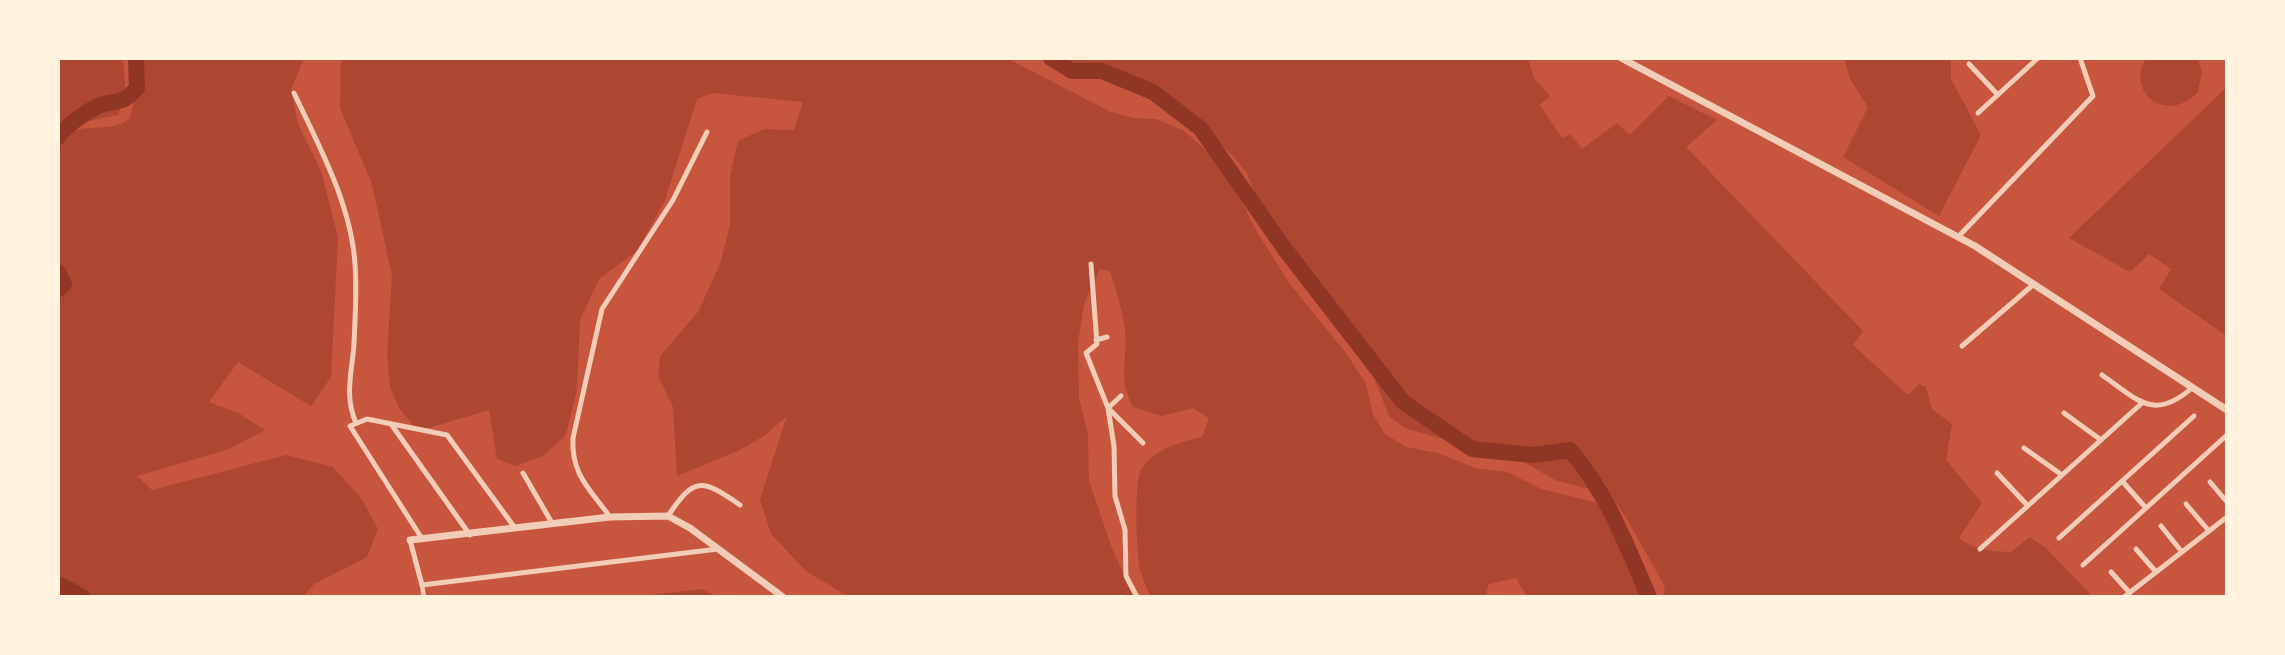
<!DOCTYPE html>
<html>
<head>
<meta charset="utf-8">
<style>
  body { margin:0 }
  #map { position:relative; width:2285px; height:655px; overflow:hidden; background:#c8553d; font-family:"Roboto Serif",serif }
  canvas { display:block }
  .frame { position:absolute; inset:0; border:60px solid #fff3e0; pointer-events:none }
</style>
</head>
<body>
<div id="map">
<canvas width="2285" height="655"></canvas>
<div class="frame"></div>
</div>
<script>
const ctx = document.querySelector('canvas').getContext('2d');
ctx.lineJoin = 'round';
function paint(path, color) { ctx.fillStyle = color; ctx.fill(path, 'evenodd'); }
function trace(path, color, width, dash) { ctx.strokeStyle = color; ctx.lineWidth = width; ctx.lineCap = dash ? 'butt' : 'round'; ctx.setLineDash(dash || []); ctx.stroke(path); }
paint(new Path2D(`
  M58,58H123L126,96L118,115L83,122L58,133Z
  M132,58H304L291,90L298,124L321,171L338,237L331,377L311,406L238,362L209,402L238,413L265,430L227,450L137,476L152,490L286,455L333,467L361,498L378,529L367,557L314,584L303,597H66L58,592V299L65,284L58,271V149C74,114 103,138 129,119C142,91 126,79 132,58Z
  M341,58H1006L1111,112L1134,118L1156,119L1184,131L1218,161L1233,183L1254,227L1289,283L1346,353L1366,384L1373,414L1385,434L1406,447L1438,453L1475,468L1507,472L1541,489L1597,503L1619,526L1655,597H1527L1516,578L1489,584L1485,597H1151C1147,589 1143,581 1141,572C1136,557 1134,482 1141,470C1153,449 1181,442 1202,437L1209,418L1193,408L1161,416L1133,407C1117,374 1128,363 1125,331C1123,311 1116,290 1110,271L1100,269L1084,304L1078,342L1079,397L1088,436L1089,481L1111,546L1134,597H849L806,571L771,534L760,499L787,416L764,436L738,451L677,476L673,407L658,376L660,356L698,312L720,264L730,225V177L738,141L764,129L794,130L803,102L713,93L697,99L665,200L637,251L599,279L580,320L577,390L566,435L543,456L515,466L497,459L489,410L418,431L399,408L390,387L387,353L392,276L372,184L340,108Z
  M1060,58H1528L1534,78L1550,96L1540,105L1562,138L1570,134L1582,149L1617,123L1630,135L1669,96L1717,120L1686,147L1863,331L1853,345L1908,395L1919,384L1926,387L1932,409L1952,424L1946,460L1982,503L1959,538C1975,551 1991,551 2011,552L2030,537L2046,548L2093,597H1663L1665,587L1627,519L1618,506L1600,492L1555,480L1510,454L1494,453L1418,432L1405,428L1389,416L1371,370L1338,312L1277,236L1259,207L1247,173L1234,157L1187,111L1161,96L1130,90L1069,66Z
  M1844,58H1951V79L1981,135L1939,216L1843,157L1868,107L1850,79Z
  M2146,58H2197L2202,71L2198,92C2169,124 2125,95 2146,58Z
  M2227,87V336L2159,289L2171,269L2149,254L2130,272L2069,238Z
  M703,589L717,597H631Z`), '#ae4732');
trace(new Path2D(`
  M1051,58L1072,71H1102L1153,92L1201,129L1284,248L1403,402L1472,449L1533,455L1570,450C1608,494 1626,545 1649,597
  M58,137C67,125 84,113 98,106C117,98 120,107 137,88L136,58
  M58,272L64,284L58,289
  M58,584L83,597`), '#8f3625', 16);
trace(new Path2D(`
  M422,585L424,597`), '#f1ccb7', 4.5);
trace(new Path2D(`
  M1969,64L1998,95
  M294,93C319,146 351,204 355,264C357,290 355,318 354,344C352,372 344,396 356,423
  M1978,113L2038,58
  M1958,237L2093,96L2080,58
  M1091,264L1097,344L1086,353L1108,408L1114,446L1115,496L1125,530L1126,576L1137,597
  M1096,340L1107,337
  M1962,346L2034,284
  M2102,375C2138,400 2154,422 2193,387
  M1121,396L1108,408L1143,443
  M2064,413L2101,440
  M391,424L470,535
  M2024,448L2062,475
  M523,473L552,523
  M1997,473L2028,506
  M2122,481L2146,508
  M2210,482L2227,502
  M2186,504L2209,531
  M668,516C694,477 701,478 740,505
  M610,517C590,489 571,475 573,438L602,309L673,200L707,132
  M2161,526L2182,552
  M421,537L350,426L367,419L447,435L515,528
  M2059,538L2194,416
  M410,540L422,585L718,549
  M1980,549L2142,403
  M2136,549L2156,572
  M2083,565L2227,435
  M2111,572L2130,593
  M2124,597L2227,517`), '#f1ccb7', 5);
trace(new Path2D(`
  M1621,58L1975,246L2227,410
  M410,540L610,517L668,516L690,528L783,597`), '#f1ccb7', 7);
</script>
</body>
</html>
